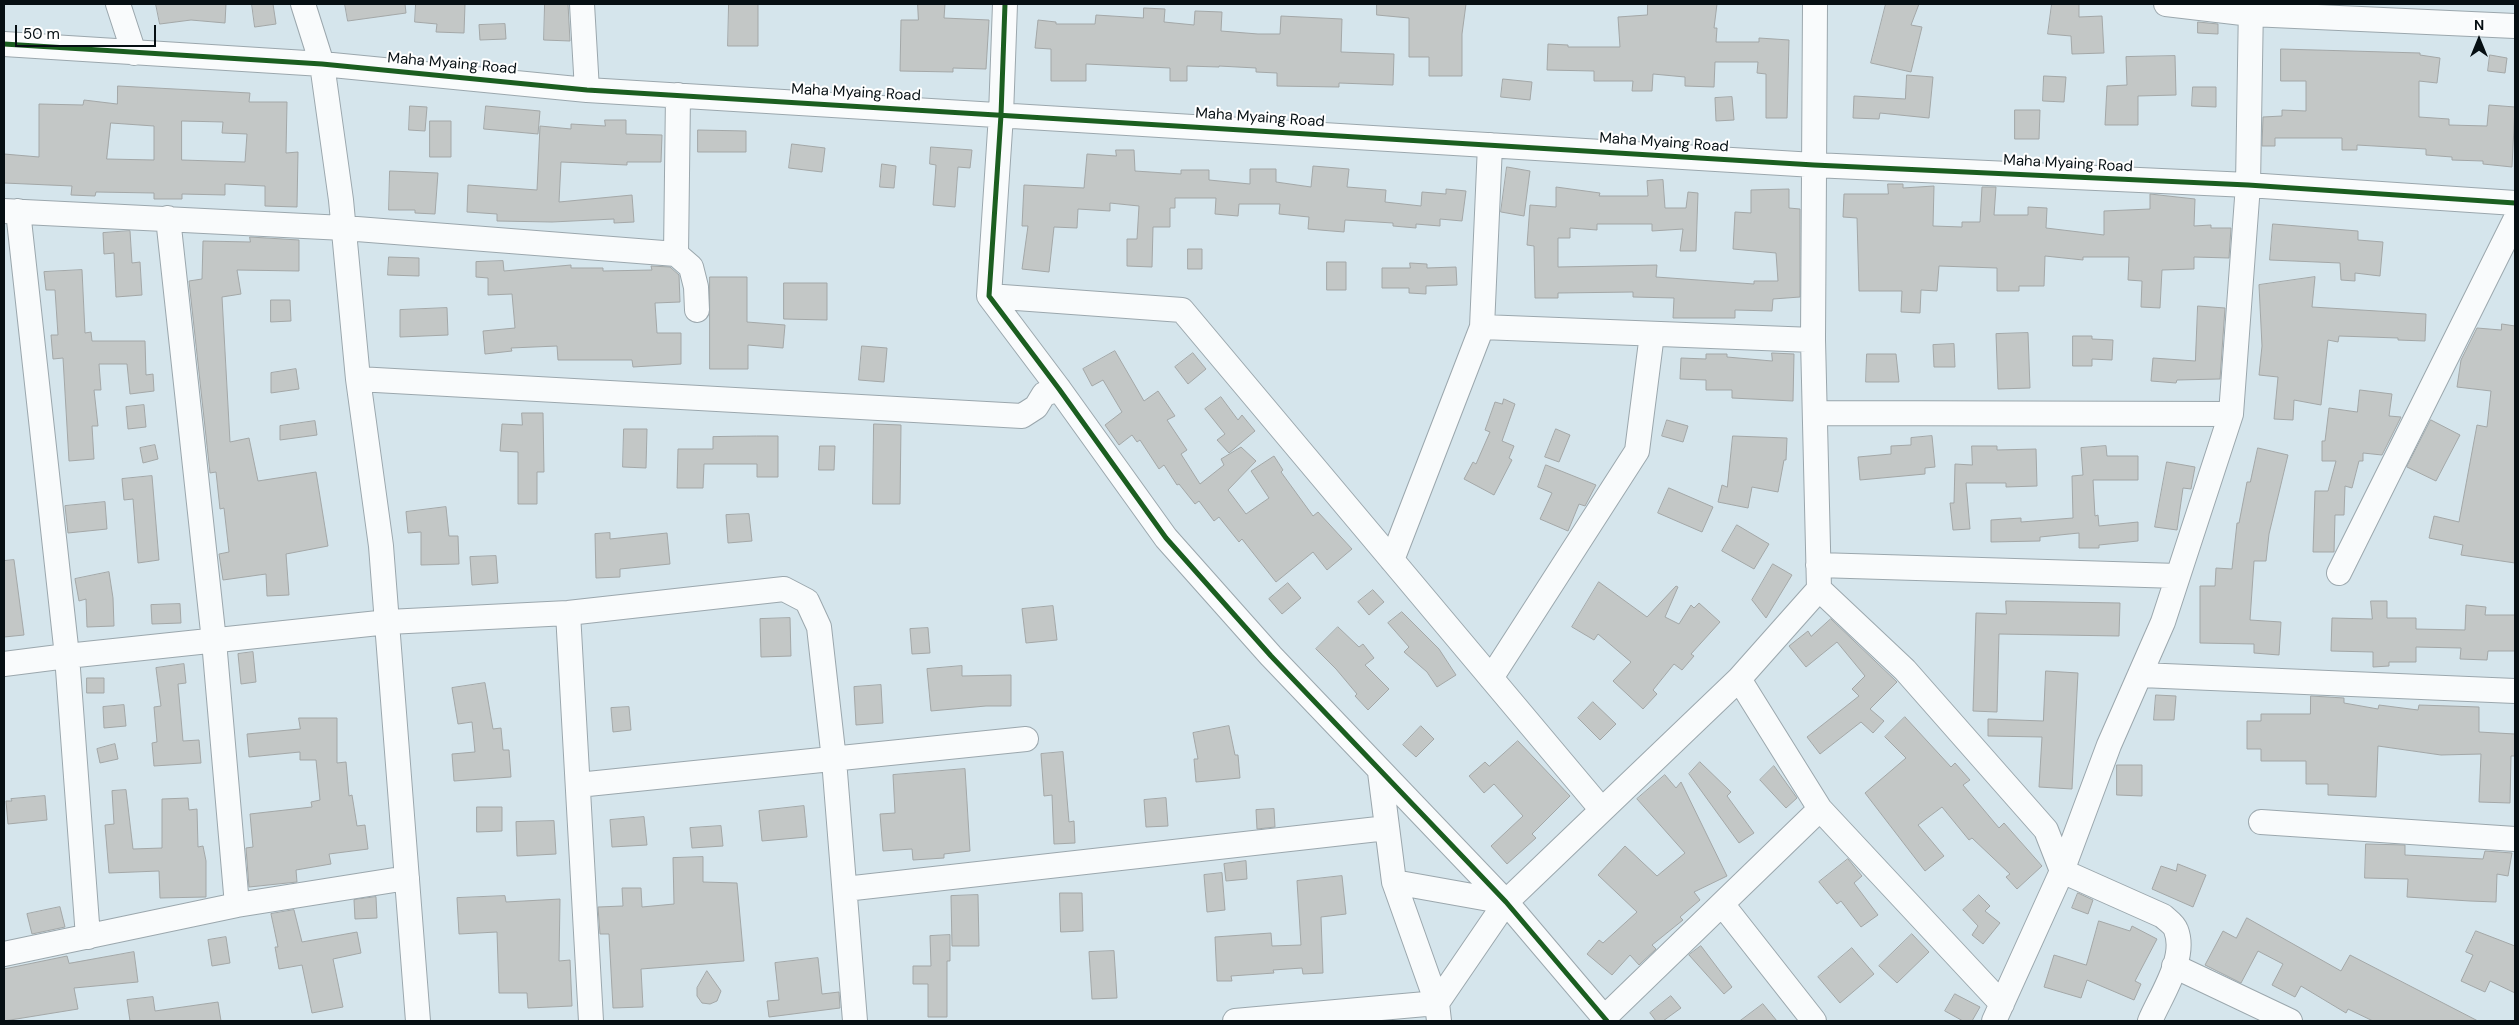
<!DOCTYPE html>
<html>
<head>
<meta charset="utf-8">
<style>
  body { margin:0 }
  #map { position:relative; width:2519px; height:1025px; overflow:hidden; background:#d5e5ec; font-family:"DM Sans",sans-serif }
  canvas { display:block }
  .frame { position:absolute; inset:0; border:5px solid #060f13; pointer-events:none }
  .north { position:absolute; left:2454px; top:15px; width:50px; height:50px; -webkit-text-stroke:4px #fff; paint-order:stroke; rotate:0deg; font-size:14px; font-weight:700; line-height:20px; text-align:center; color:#060f13 }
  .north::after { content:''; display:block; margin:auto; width:18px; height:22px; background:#060f13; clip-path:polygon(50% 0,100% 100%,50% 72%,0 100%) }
  .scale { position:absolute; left:15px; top:25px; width:141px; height:22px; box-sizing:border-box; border:2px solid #060f13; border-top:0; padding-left:6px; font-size:15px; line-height:18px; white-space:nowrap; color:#060f13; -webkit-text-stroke:4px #fff; paint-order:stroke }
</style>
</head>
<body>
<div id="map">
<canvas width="2519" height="1025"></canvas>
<div class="frame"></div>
<div class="north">N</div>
<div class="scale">50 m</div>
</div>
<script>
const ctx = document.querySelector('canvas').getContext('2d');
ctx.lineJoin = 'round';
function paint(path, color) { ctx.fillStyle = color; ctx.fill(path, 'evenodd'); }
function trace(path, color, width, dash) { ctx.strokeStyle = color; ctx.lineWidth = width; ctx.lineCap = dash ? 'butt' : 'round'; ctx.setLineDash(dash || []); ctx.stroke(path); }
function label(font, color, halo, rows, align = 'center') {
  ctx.font = font + ' "DM Sans",sans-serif'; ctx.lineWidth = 4; ctx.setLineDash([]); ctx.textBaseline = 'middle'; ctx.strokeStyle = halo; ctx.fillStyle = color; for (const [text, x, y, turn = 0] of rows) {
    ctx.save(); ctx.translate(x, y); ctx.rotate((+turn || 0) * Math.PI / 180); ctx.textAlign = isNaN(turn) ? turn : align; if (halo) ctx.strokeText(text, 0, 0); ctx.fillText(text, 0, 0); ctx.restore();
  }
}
const building = new Path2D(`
  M156,4H226L225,23L191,20L160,24Z
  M252,4H273L276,24L255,27Z
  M345,4H405L406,13L348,21Z
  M416,4H465L464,33L436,32L437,24L415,22Z
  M545,4H568L570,41L544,40Z
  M729,4H758V46H728Z
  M918,4H945L944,18L989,20L986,69L953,68V72L900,71L901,20H918Z
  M1377,4H1466L1462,34V76H1429V57H1409V18L1377,15Z
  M1648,4H1717L1714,28H1717L1716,42H1759V38L1789,40L1787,118H1766V74L1757,73L1758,62H1715L1714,87L1685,86V77L1653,74L1652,91H1632L1633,81H1594V71L1547,70L1548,44L1568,45V47H1620L1618,17L1647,15Z
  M1886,4H1919L1911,25L1922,27L1911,72L1871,63Z
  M2052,4H2079V17L2102,16L2104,53L2072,54L2071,36L2048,34Z
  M1144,8L1165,9L1164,22L1194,25L1195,11L1222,12L1221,31L1258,34H1280L1281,16L1342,19L1341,52L1394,54L1393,85L1339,83V87L1277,86V73L1256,72V68L1219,66V67L1187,66V81H1170V68L1086,64V81H1051V49L1035,48L1038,20L1056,22V24H1095L1096,15L1143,18Z
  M2198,22L2218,24V34L2198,33Z
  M505,24L506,39L480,40L479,25Z
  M2281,49L2420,53V55L2440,58L2437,83L2419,81V117L2449,119V125L2487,126L2489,105L2515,107L2512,167L2483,164V161L2452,160V157L2426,155V149L2357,145V150H2342V138H2275V146H2262L2263,117L2282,116V110L2306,111V81H2281Z
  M2490,55L2507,58L2505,73L2488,71Z
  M2175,56L2176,95L2138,96V125H2105L2107,86L2127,85L2126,57Z
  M1907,75L1933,77L1929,118L1880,113L1879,119L1853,118L1854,96L1905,99Z
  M2044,76L2066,77L2064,102L2043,101Z
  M1503,79L1532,82L1530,100L1501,97Z
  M118,86L250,93L249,102H287L286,153L298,152L297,207L265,206V186L225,184V195L182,194V199H154V193L96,192L95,196L71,195L72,186L4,183V154L39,157V104L83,105L84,100L117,104ZM182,121L223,122L222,133L247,134L245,162L182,160ZM111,123L154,126V160L107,159Z
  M2193,87H2216V107L2192,106Z
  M1732,97L1734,120L1716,121L1715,98Z
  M410,106L427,107L425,131L409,130Z
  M486,106L540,111L538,134L484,129Z
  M2015,110H2040L2039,139H2015Z
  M605,120H626V134L662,135L661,162H627V165L561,162L559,202L632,195L634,222L614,223V219L552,222L497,221V214L467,212L468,185L537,190L540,126L571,129V124L605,126Z
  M430,121H451V157H430Z
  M698,130L746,131V152H698Z
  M792,144L825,148L822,172L789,168Z
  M931,147L972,150L970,168L958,167L955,207L933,205L936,165L930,164Z
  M1116,150H1134L1135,171L1181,174V170H1209V180L1250,184V169H1276V182L1311,187L1313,166L1349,169L1347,187L1386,190L1385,202L1421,206L1422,192L1446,194V189L1466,191L1462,221L1440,219V226L1416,224V228L1393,226V223L1345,220L1344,232L1308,229L1309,217L1279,214L1280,204H1239L1238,216L1215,214L1216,198H1175V208H1170V227H1153L1152,267L1127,266V239H1137L1139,206L1110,203V211L1078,209L1077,228L1054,227L1049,272L1022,269L1028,226H1022L1024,185L1084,188L1087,154L1116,156Z
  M882,164L896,166L894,188L880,187Z
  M1507,167L1530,171L1524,216L1501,212Z
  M390,171L438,173L435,214L415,213V210H389Z
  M1663,180L1665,208H1686L1688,192L1698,193L1696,251H1680L1683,229L1652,231V224H1597V230L1570,228V238H1558V267L1657,265L1656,277L1754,284V281H1778L1776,253L1733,249L1735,212L1751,213V190L1789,189V208L1800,209V297L1773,299L1772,311L1735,310V318H1673L1674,298L1633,297V292L1558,293V298H1535L1534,246L1527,245L1530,205L1556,207V187L1600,193L1599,196H1648L1647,181Z
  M1888,184H1903V188L1934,186L1933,226L1962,227V222H1980L1982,187H1996L1994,215H2028V207L2047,208L2046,228L2104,235V211L2150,209V194L2195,199L2194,226L2211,225V228H2231L2229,258L2194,257V269L2162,270L2160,308L2141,307L2142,281L2128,280L2129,257H2083V260L2045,256L2044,286H2019V291H1997V268L1939,266L1937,291L1921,290L1920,313L1901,312L1902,291H1859L1857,218L1843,217L1844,194H1888Z
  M2273,224L2358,231V240L2383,242L2380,276L2355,273V281L2341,280L2340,263L2270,260Z
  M130,231L132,263L140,262L142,295L116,297L114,253L104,254L103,233Z
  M250,237L299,240V271L237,270L241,294L222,297L230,442L249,438L258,481L316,472L328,546L286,554L289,595L267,596L266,574L223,580L219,554L229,552L224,508L220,509L216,472L210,473L189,281L202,279L203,241L250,242Z
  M1188,249H1202V269H1188Z
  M389,257L419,258V276L388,275Z
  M503,261L504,271L571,265V268H603V271L652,270L651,266L670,267L679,275L680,302L655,303L657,333H681V364L633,367L632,360H558L557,346L511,348L512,351L485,354L483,331L515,328L512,294L488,295V278L476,277V262Z
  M1327,262H1346V290H1327Z
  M1410,263L1427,264V268L1456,267L1457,285L1426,286V294L1409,293V288H1382V268H1410Z
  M82,270L85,333L91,332L92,341H145L146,375L153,374L154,391L130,394L127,364H99L101,390H94L98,426H92L94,459L69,461L63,358L53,359L51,335H58L55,290H46L44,272Z
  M710,277H747V322L785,325L783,348L748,345V369H710Z
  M2315,277L2312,307L2426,314L2425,341L2398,340V338L2339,336L2338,342L2328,340L2321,405L2294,400L2293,420L2274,419L2278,377L2259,375L2262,346L2259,285Z
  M784,283H827V320L784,319Z
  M271,300H290L291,321L271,322Z
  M2198,306L2225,308L2220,379L2177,380L2176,383L2151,381L2153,358L2195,361Z
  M447,308L448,335L400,337V310Z
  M2502,324L2515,326V563L2461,555L2463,545L2429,538L2434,516L2459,522L2477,425L2487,427L2491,391L2457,387L2461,360L2477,328L2501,330Z
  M2028,333L2030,388L1998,389L1996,334Z
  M2073,336H2092V339L2113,340L2112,360L2092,359V366H2073Z
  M1954,344L1955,367H1934L1933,345Z
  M862,346L887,348L884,382L859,380Z
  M1115,351L1144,401L1158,391L1175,416L1167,420L1187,450L1181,454L1200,484L1224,465L1221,459L1241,447L1256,461L1228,490L1246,514L1269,498L1251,471L1274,456L1283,470L1281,472L1313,516L1318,512L1352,549L1327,570L1313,552L1276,582L1242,539L1239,542L1219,517L1214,521L1199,501L1195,504L1179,484L1177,485L1164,465L1159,469L1140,440L1137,442L1132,435L1119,445L1105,425L1122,412L1103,380L1092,386L1083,369Z
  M1193,353L1206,369L1188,384L1175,367Z
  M1772,353L1794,354L1793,401L1732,398V390H1706V380L1680,379L1681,358L1706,359V354H1727V357L1772,361Z
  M1867,354H1896L1899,382H1866Z
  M296,369L299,389L271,393V373Z
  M2360,390L2392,394L2389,416L2401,417L2382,455L2363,453V461H2359L2352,488L2345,486L2344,515H2335L2334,552H2313L2315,491H2328L2336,461H2322V441H2325L2329,408L2357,412Z
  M1221,397L1238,420L1242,415L1255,431L1229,453L1217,440L1225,434L1205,409Z
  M1504,399L1515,404L1502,441L1514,446L1509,458L1512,460L1494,495L1464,479L1473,462L1476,464L1490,432L1485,430L1495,402L1502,404Z
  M144,405L146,427L128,429L126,407Z
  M522,413H543L544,472H537V504H518V452L500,451L502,424L522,425Z
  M1667,420L1688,426L1683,442L1662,436Z
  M2431,420L2460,435L2436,481L2407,467Z
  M315,421L317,435L280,440V426Z
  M874,424L901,425L900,504H873Z
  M624,429H647L646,468L623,467Z
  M1556,429L1570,435L1559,462L1545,457Z
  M757,436H778V477H757V464H704L703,488H677L678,449H713V437Z
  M1733,436L1787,438L1786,460H1784L1778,492L1752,487L1748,508L1718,502L1722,485L1727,487Z
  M1932,436L1935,467L1925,468V474L1860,480L1858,457L1891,454V446L1911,445V438Z
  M155,445L158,459L143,463L140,448Z
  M820,446H835L834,470H819Z
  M1972,446H1997V450L2036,449L2037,486L2006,487V483H1966L1970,529L1953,530L1950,503H1954L1955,464L1972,465Z
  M2106,446L2107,456H2138V480H2093L2095,516L2098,515L2099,526L2138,522V541L2099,545V548H2079V533L2040,537V541L1991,542V520L2021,518V522L2073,518L2072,476L2083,475L2081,448Z
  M2258,448L2288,455L2269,534L2266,561H2254L2250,620L2281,622L2279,655L2254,653V644L2200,643V586H2215L2216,568L2232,569L2237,523H2239L2247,482H2250Z
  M2167,462L2195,467L2191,489L2183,488L2177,530L2155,527Z
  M1546,465L1596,485L1585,506L1579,504L1568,531L1540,519L1552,493L1538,487Z
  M152,476L159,560L138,563L133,499L124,500L122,479Z
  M1669,488L1713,507L1702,532L1658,513Z
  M105,502L107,529L68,533L65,506Z
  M446,507L449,536H458L459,564L421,565V532L408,533L406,512Z
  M749,514L752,541L728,543L726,515Z
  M1737,525L1769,544L1754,569L1722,551Z
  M610,533V539L667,533L670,564L620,569V577L596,578L595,534Z
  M496,556L498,583L472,585L470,557Z
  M14,560L24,635L4,637V561Z
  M1773,564L1792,575L1766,618L1752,600Z
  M109,572L113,598L114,626L87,627L86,599L79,601L75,579Z
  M1599,582L1647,617L1676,586L1678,587L1665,617L1679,624L1691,605L1694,608L1699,603L1720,622L1691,654L1694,656L1682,670L1674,664L1653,690L1657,694L1643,709L1613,681L1631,662L1598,634L1594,640L1572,627Z
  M1288,583L1301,598L1282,614L1269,599Z
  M1373,590L1384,602L1369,615L1358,602Z
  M2006,601L2120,603L2119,636L1999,634L1997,712L1973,711L1976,613L2006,614Z
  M2371,601H2387V618H2416V629L2465,630L2466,605L2486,607L2485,615H2515V651H2488L2487,660L2460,659L2461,648L2416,647V662H2389V666L2373,667V652L2331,651L2332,618L2372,619Z
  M180,604L181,623L152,624L151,605Z
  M1053,606L1057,640L1026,643L1022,609Z
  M1402,612L1439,649L1456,675L1437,687L1427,672L1404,652L1409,647L1388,623Z
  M790,618L791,656L761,657L760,619Z
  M1831,619L1897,682L1870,709L1884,721L1873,733L1861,722L1820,754L1807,737L1859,696L1852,689L1865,676L1837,642L1806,667L1789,646L1808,631L1811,636Z
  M1338,627L1359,647L1363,644L1374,658L1365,665L1389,689L1368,710L1355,696L1357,694L1336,669L1316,649Z
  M928,628L930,653L912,654L910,629Z
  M253,652L256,682L241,684L238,654Z
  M184,664L186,683L178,684L183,741L199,740L201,763L154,766L152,743L157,742L154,707L161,706L156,668Z
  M962,666V676L1011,675V706H986L931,711L927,669Z
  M2046,671L2078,673L2072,789L2039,787L2042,737L1988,736V719L2043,721Z
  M87,678H104V693H87Z
  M485,683L493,729L501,728L503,750H509L511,777L454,781L452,754L475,752L472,722L458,724L452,688Z
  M881,685L883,723L856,725L854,687Z
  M2156,695L2176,696L2174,720H2154Z
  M2311,696L2344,698V703L2378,709L2379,705L2418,710L2419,705L2479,707V732L2515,734V756H2511L2510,803L2479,802L2481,754L2441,755L2378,746L2376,797L2328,795V784H2306V761H2261V749H2247V721H2261V714H2310Z
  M1593,702L1616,724L1600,740L1578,718Z
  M124,705L126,726L104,728L103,707Z
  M629,707L631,730L613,732L611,708Z
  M1905,717L1951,767L1955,763L1970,780L1963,785L1999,828L2004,823L2042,866L2017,889L2006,877L2010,874L1972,838L1969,840L1942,807L1918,825L1944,856L1925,871L1865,793L1906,758L1885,737Z
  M299,718H337V763L346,762L349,796L352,795L357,826L365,825L368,849L329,854L331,864L296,870L297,882L249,887L246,848L253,847L250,814L312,807L311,802L320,800L316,760H300V752L249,757L247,734L300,729Z
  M1229,726L1235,755H1238L1240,778L1196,782L1194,759H1198L1193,733Z
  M1421,726L1434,739L1416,757L1403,745Z
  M1518,741L1570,796L1532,834L1536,838L1507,864L1491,846L1523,816L1494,784L1484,793L1469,776L1485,762L1489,766Z
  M115,744L118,759L100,763L97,749Z
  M1063,752L1069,822L1074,821L1075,843L1054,844L1052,795L1044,796L1041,754Z
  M1700,762L1731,792L1727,796L1754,833L1739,843L1689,774Z
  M2117,765H2142V796L2117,795Z
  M1774,766L1797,798L1786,808L1760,780Z
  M965,769L970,851L944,854V858L913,860L912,849L883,851L880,814L895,813L893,775Z
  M1665,775L1676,788L1681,782L1727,876L1694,892L1700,900L1680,917L1683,920L1652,945L1656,949L1639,965L1630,955L1612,975L1587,954L1599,940L1603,943L1637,912L1598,875L1625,846L1657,876L1685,853L1637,799Z
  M126,790L133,849L162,848V799L188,798L189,810L197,809L198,847L203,846L206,861V897L160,898L159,871L109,873L105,825L114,824L112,791Z
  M45,796L47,820L8,824L6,801H12L11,799Z
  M1166,798L1168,826L1146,827L1144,800Z
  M804,806L807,837L762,841L759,811Z
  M477,807H502V831L477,832Z
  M1274,809L1275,827L1257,829L1256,810Z
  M644,817L647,845L612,847L610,820Z
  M554,821L556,854L517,856L516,822Z
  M721,826L723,846L692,848L690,828Z
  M2366,844L2405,845V855L2483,859L2485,851L2512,853L2508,876L2497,874L2496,902L2470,901L2407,897L2408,879L2365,878Z
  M703,857V882L737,883L744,961L641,969L643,1007L613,1008L609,934H600L598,907L623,906L622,888H641L642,907L674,904L673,858Z
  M1848,859L1862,876L1854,883L1878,915L1861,927L1841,901L1837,904L1819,882Z
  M1246,861L1247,879L1226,881L1224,864Z
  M2178,864L2206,875L2193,907L2152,889L2161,866L2176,871Z
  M1222,873L1225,910L1207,912L1204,875Z
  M1342,876L1346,914L1321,917L1323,973L1303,974L1302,968L1273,970L1274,973L1231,976L1232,981H1217L1215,937L1271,933L1272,946L1301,945L1297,881Z
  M1060,893H1082L1083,931L1061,932Z
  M2078,893L2093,900L2088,914L2072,908Z
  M978,895L979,946H952L951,896Z
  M1979,895L1990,906L1985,911L2000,923L1983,944L1972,935L1978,926L1963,910Z
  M505,896L506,902L560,899L559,961L570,960L572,1006L528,1008L527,993H499L497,932L459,934L457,898Z
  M376,897L377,918L355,919L354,900Z
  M60,907L65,927L32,934L27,914Z
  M294,910L302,942L357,932L361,953L333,959L343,1007L312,1013L302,965L279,969L275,947H278L271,914Z
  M2247,918L2341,971L2350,955L2478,1021H2373L2348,1009L2346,1013L2301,986L2295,997L2272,985L2283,964L2258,951L2241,983L2205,965L2223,931L2236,938Z
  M2099,921L2130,931L2132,926L2157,939L2135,981L2141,984L2134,1000L2087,980L2081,998L2044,987L2054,955L2086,965Z
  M2476,931L2515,946V993L2490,981L2485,992L2461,981L2473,955L2466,952Z
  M1912,934L1929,952L1897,983L1879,966Z
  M950,935V961H947V1017H928V984H913V966H931L930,936Z
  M226,937L230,963L212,966L208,940Z
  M1701,946L1732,987L1724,994L1689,955Z
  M1852,948L1874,974L1840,1003L1818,977Z
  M1114,951L1117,998L1092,999L1089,952Z
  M134,952L138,982L74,988L78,1009L4,1021V969L67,956L69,963Z
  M818,958L822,994L839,992L840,1008L769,1017L767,1001L779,1000L775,963Z
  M707,971L721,991L717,1001L710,1004L702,1003L697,996V988Z
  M1955,994L1980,1007L1972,1021H1963L1945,1011Z
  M1671,996L1681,1008L1663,1021H1656L1650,1013Z
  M153,997L155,1011L218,1002L221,1021H130L127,1000Z
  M1763,1004L1777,1021H1740Z`);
paint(building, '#c3c7c6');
trace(building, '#a3a7a7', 1);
const minor = new Path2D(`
  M118,4L134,53
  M303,4L322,64L341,200L358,379L381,546L418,1021
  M582,4L587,90
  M1005,4L1001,115L989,296L1059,389L1166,538L1271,656L1506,902L1607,1021
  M2166,4L2251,14L2515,26
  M4,44L322,64L587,90L1814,165L2248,185L2515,203
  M4,211L344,228L676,254L678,95
  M18,211L67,656L88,937
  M168,218L214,641L237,905L407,878
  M676,254L691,267L696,287L697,310
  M989,296L1182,310L1602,810
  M1482,327L1813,340
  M358,379L1022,416L1036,407L1044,394L1059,389
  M1815,413L2231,414
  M1392,560L1482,327L1490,145
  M1818,565L2178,576
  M2339,573L2515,220
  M1819,589L1905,670L2046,830L2062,871L2163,916C2167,920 2174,924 2176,930C2187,958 2161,995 2150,1021
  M568,613L591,1021
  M4,664L67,656L388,622L568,613L784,589L807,601L819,627L834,760L855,1021
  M2141,675L2515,691
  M1491,678L1637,451L1652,334
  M1739,679L1820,809L2002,1004
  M1380,772L1394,882L1437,1003L1439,1021
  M578,785L1026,739
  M2261,822L2515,839
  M1394,882L1506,902
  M845,889L1387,828
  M1722,904L1814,1021
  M4,954L237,905
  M2174,966L2290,1021
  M1437,1003L1506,902L1739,679L1819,589L1813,340L1815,4
  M1604,1018L1820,809
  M1235,1021L1437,1003
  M1994,1021L2062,871L2109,745L2163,622L2231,414L2248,185L2251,4`);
trace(minor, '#9ba7ad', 26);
trace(minor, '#f9fbfc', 24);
trace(new Path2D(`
  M1005,4L1001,115L989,296L1059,389L1166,538L1271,656L1506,902L1607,1021
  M4,44L322,64L587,90L1814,165L2248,185L2515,203`), '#1b5e20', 5);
label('15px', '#060f13', '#fff', [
  ["Maha Myaing Road",452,64,5],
  ["Maha Myaing Road",856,93,3],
  ["Maha Myaing Road",1260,118,4],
  ["Maha Myaing Road",1664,143,4],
  ["Maha Myaing Road",2068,164,3]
]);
</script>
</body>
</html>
